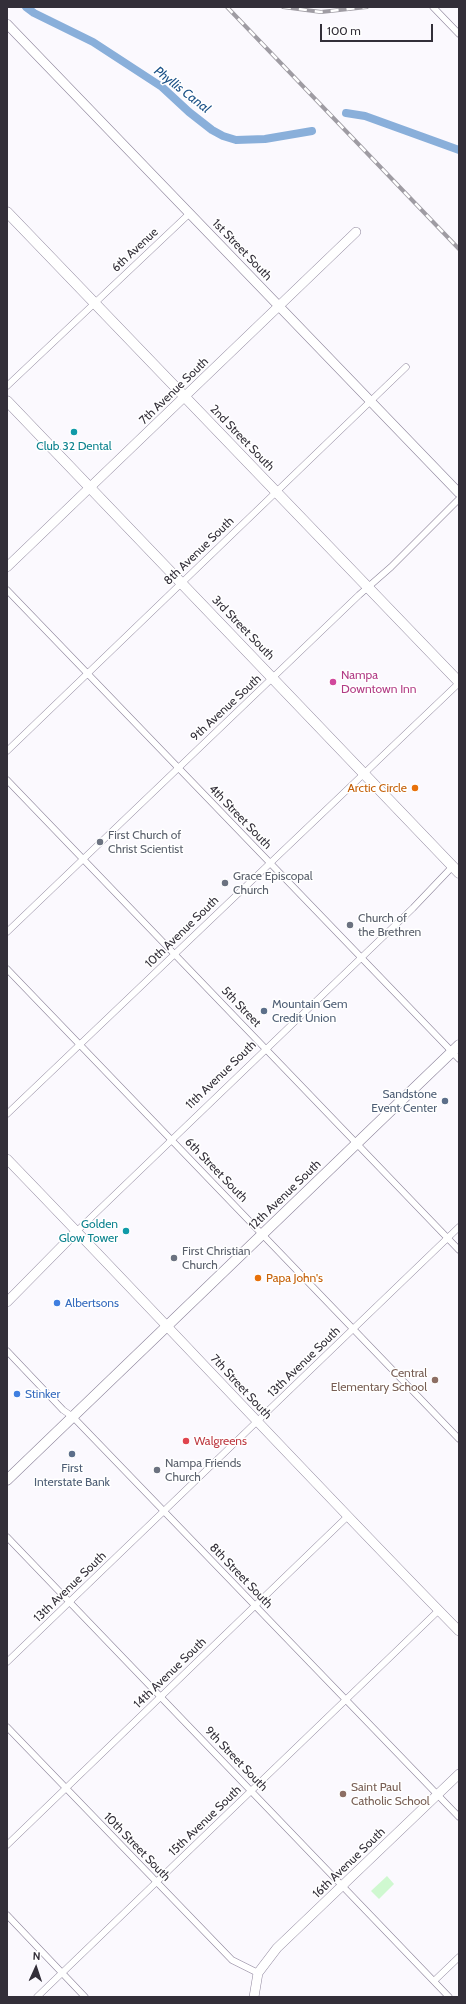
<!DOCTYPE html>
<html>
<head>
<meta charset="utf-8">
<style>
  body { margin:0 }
  #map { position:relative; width:466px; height:2004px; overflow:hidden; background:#fbf9fe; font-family:Cabin,sans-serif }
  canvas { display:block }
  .frame { position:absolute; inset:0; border:8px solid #332f39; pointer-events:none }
  .north { position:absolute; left:16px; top:1948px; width:40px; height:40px; -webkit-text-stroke:3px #fff; paint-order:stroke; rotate:3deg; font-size:11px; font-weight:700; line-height:16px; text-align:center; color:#332f39 }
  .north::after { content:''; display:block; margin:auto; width:14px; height:18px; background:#332f39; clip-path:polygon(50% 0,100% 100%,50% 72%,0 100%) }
  .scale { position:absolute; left:320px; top:24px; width:113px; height:18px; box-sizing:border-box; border:2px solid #332f39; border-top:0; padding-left:5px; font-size:12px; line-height:14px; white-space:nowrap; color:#332f39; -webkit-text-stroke:3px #fff; paint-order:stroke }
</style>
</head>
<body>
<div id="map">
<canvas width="466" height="2004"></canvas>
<div class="frame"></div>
<div class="north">N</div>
<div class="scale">100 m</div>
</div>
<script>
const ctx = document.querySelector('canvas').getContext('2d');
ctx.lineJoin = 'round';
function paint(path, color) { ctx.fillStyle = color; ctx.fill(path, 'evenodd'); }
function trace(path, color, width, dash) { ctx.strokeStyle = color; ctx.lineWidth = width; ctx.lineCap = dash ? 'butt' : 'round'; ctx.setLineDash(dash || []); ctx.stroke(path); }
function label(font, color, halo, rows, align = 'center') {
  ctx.font = font + ' Cabin,sans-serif'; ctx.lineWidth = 3; ctx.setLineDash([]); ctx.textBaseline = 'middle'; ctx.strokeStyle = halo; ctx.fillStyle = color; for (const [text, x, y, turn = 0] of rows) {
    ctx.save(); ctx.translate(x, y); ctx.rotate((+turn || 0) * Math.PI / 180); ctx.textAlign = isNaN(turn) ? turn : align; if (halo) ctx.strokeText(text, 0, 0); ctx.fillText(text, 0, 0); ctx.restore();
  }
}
paint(new Path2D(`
  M387,1876L394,1884L379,1899L371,1891Z`), '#cff8d0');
trace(new Path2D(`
  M26,7L34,13L93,42L162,87L189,112L212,130L223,136L236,140L265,139L312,131
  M346,113L365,116L459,150`), '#89afda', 8);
const street = new Path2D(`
  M433,7L459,34
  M7,386L190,213
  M7,590L459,1059
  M7,751L406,367
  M7,780L459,1250
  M7,932L359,595L391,567L459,499
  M7,969L459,1439
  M7,1114L459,683
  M77,1231L413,908L453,866
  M7,1351L63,1410L73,1417L459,1817
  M7,1537L449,1997
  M7,1662L459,1227
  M7,1727L232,1960L258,1973
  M7,1845L348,1516
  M7,1915L85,1997
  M434,1981L459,1957
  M37,1997L439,1610`);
const secondary = new Path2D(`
  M7,24L459,493
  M7,567L356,232
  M7,1159C158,1315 306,1475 459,1631
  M7,1302L77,1231
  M254,1997L258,1973L277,1948L459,1774`);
const primary = new Path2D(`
  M7,212L459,682
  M7,401L459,873
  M7,1480L459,1045`);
trace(street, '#8d849b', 7);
trace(secondary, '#8d849b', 10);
trace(primary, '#8d849b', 11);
trace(street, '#fff', 6);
trace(secondary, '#fff', 9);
trace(primary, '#fff', 10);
const rail = new Path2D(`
  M227,7L459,249
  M283,7L321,12L367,7`);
trace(rail, '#9f9ca3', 4);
trace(rail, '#fff', 2.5, [8]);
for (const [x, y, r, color] of [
  [74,432,4,"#0f9aa8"],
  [333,682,4,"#d1479c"],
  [415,788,4,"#e8710a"],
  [100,842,4,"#6b7280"],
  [225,883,4,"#6b7280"],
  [350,925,4,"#6b7280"],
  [264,1011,4,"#5c6f8a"],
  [445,1101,4,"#5c6f8a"],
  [126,1231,4,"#0f9aa8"],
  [174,1258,4,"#6b7280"],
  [258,1278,4,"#e8710a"],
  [57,1303,4,"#3f7fe0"],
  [435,1380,4,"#8d6e63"],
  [17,1394,4,"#3f7fe0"],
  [186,1441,4,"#e0444e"],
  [72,1454,4,"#5c6f8a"],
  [157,1470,4,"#6b7280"],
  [343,1794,4,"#8d6e63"]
]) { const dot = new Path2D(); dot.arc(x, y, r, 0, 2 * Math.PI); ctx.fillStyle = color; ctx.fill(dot); trace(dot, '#fff', 1.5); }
label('12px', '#332f39', '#fff', [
  ["6th Avenue",135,250,-43],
  ["1st Street South",242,250,46],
  ["7th Avenue South",174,391,-44],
  ["2nd Street South",242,438,46],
  ["8th Avenue South",199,551,-44],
  ["3rd Street South",243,628,46],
  ["9th Avenue South",226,708,-43],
  ["4th Street South",240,817,46],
  ["10th Avenue South",182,932,-44],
  ["5th Street",241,1007,46],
  ["11th Avenue South",221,1075,-44],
  ["6th Street South",216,1170,46],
  ["12th Avenue South",285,1195,-44],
  ["13th Avenue South",304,1362,-44],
  ["7th Street South",241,1387,47],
  ["8th Street South",241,1576,46],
  ["13th Avenue South",70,1587,-44],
  ["14th Avenue South",170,1673,-44],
  ["9th Street South",236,1759,46],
  ["15th Avenue South",205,1821,-44],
  ["10th Street South",137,1847,46],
  ["16th Avenue South",349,1863,-44]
]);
label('12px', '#0d838f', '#fff', [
  ["Club 32 Dental",74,446],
  ["Golden",118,1224,"right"],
  ["Glow Tower",118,1238,"right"]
]);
label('12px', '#b23c85', '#fff', [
  ["Nampa",341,675],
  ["Downtown Inn",341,689]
], 'left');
label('12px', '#c56008', '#fff', [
  ["Arctic Circle",407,788],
  ["Papa John's",266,1278,"left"]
], 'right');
label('12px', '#5b616d', '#fff', [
  ["First Church of",108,835],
  ["Christ Scientist",108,849],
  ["Grace Episcopal",233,876],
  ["Church",233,890],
  ["Church of",358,918],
  ["the Brethren",358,932],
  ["First Christian",182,1251],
  ["Church",182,1265],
  ["Nampa Friends",165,1463],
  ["Church",165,1477]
], 'left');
label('12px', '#4e5e75', '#fff', [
  ["Mountain Gem",272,1004],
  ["Credit Union",272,1018],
  ["Sandstone",437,1094,"right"],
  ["Event Center",437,1108,"right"],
  ["First",72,1468,"center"],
  ["Interstate Bank",72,1482,"center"]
], 'left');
label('12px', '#366cbe', '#fff', [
  ["Albertsons",65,1303],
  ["Stinker",25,1394]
], 'left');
label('12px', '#785e54', '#fff', [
  ["Central",427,1373],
  ["Elementary School",427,1387],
  ["Saint Paul",351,1787,"left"],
  ["Catholic School",351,1801,"left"]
], 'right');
label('12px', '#be3a42', '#fff', [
  ["Walgreens",194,1441]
], 'left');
label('italic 13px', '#1a5086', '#fff', [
  ["Phyllis Canal",182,90,38]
]);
</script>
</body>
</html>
